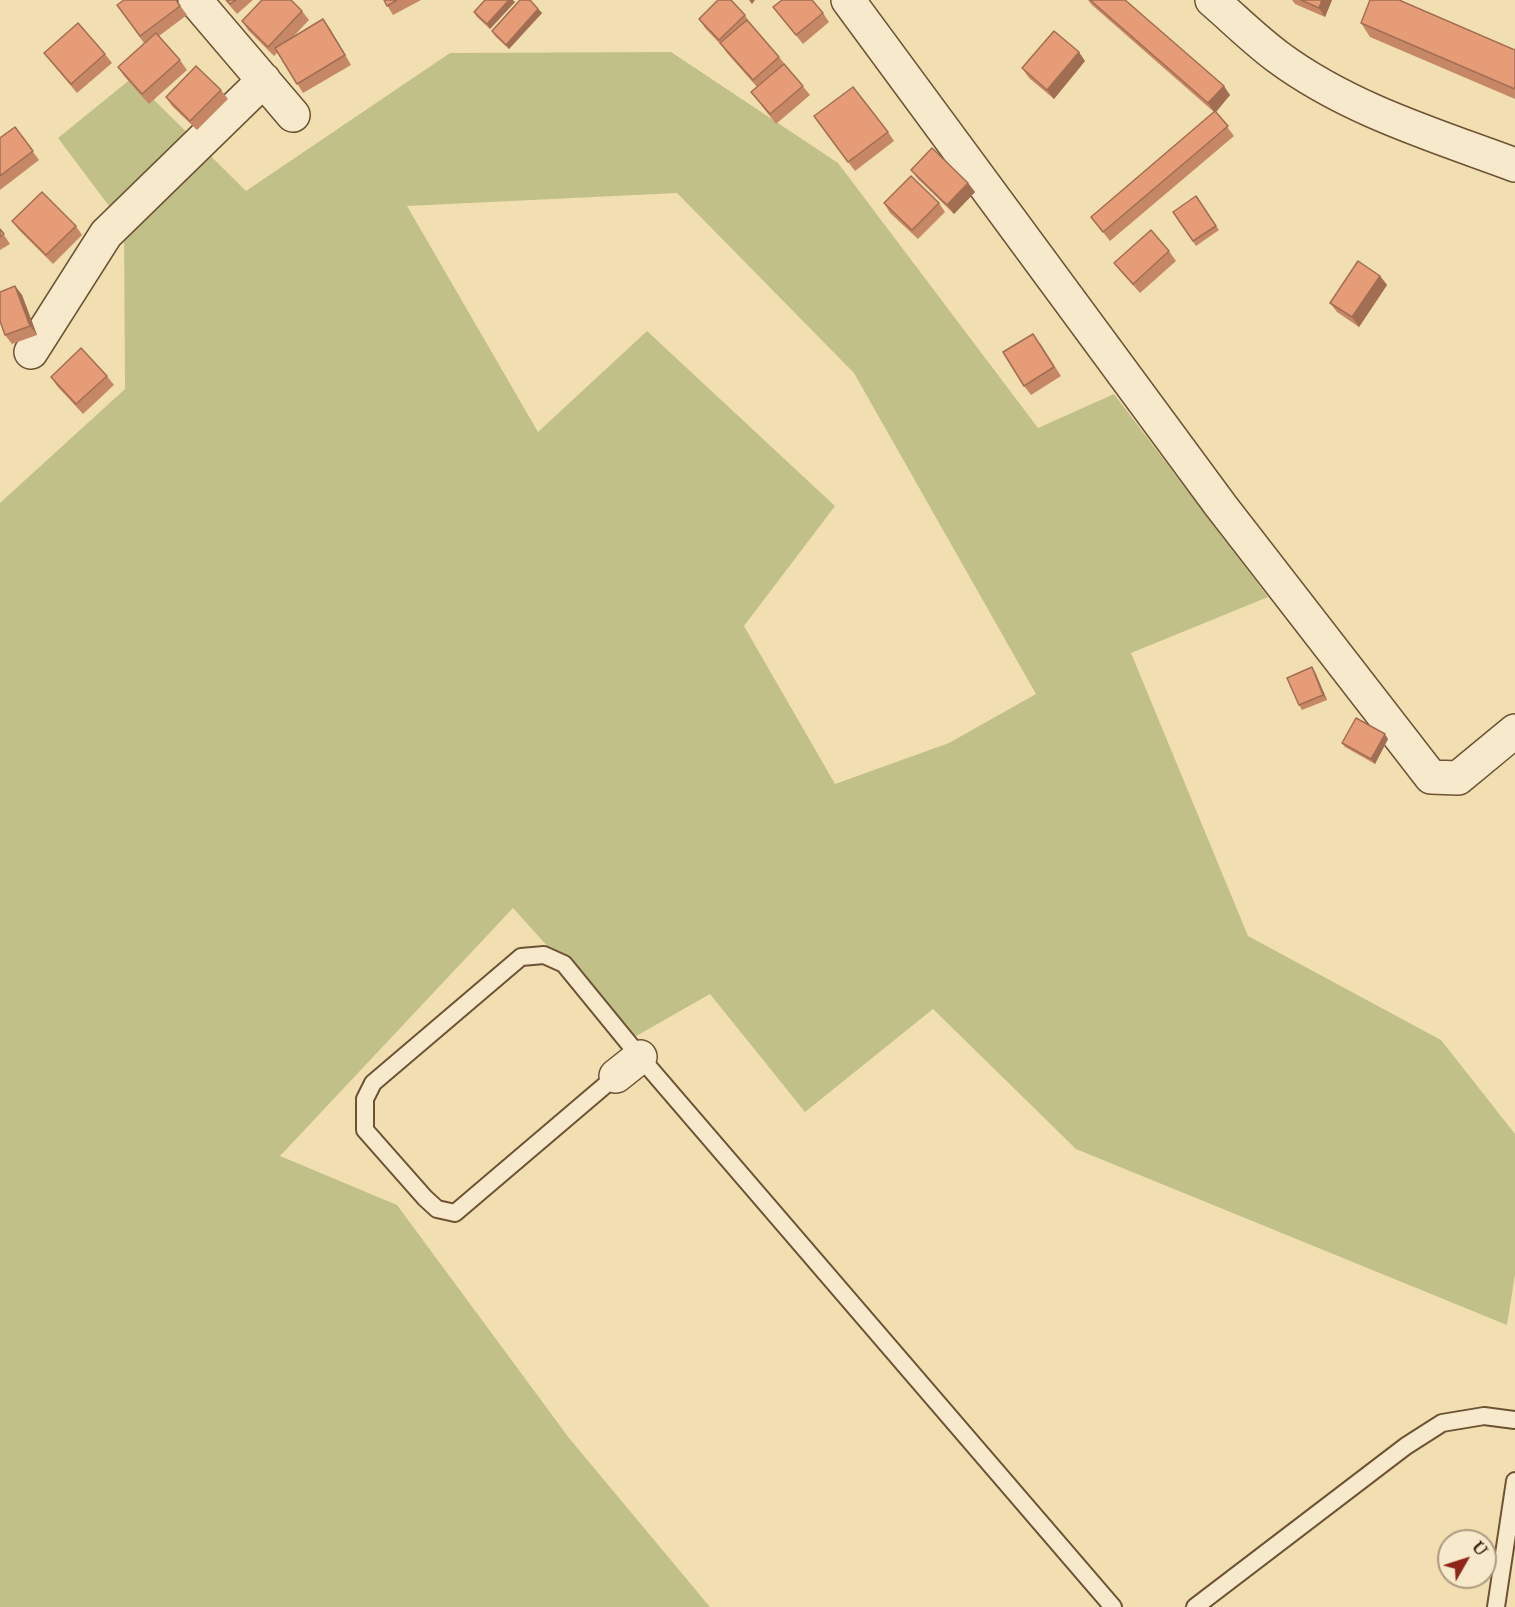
<!DOCTYPE html>
<html>
<head>
<meta charset="utf-8">
<style>
  body { margin:0 }
  #map { position:relative; width:1515px; height:1607px; overflow:hidden; background:#f2dfb1; font-family:"IM FELL Double Pica",serif }
  canvas { display:block }
  .north { position:absolute; left:1437px; top:1529px; width:60px; height:60px; box-sizing:border-box; background:#f7eacc; border:2px solid #ae9a7f; border-radius:50%; rotate:51deg; font-size:16px; font-weight:700; line-height:24px; text-align:center; color:#41230b }
  .north::after { content:''; display:block; margin:auto; width:21px; height:27px; background:#8f2418; clip-path:polygon(50% 0,100% 100%,50% 72%,0 100%) }
</style>
</head>
<body>
<div id="map">
<canvas width="1515" height="1607"></canvas>
<div class="north">U</div>
</div>
<script>
const ctx = document.querySelector('canvas').getContext('2d');
ctx.lineJoin = 'round';
function paint(path, color) { ctx.fillStyle = color; ctx.fill(path, 'evenodd'); }
function trace(path, color, width, dash) { ctx.strokeStyle = color; ctx.lineWidth = width; ctx.lineCap = dash ? 'butt' : 'round'; ctx.setLineDash(dash || []); ctx.stroke(path); }
paint(new Path2D(`
  M671,52L838,163L1038,428L1114,394L1268,597L1131,653L1248,936L1441,1040L1515,1134V1275L1507,1325L1076,1149L933,1009L805,1112L710,994L631,1039L513,908L280,1156L397,1205L569,1438L710,1607H0V503L125,389L124,226L58,138L132,78L246,191L450,53ZM677,193L854,373L1036,694L949,743L835,784L744,626L835,506L647,331L538,432L407,206Z`), '#c0c088');
const service = new Path2D(`
  M616,1076L455,1213L437,1209L425,1198L365,1130V1099L373,1083L521,957L544,955L564,964L640,1057L1113,1607
  M1195,1607L1406,1446L1442,1423L1484,1416L1515,1420
  M1496,1607L1515,1481`);
const minor = new Path2D(`
  M195,0L293,115
  M848,0L1221,506L1431,777L1458,778L1515,731
  M31,352L106,234L264,80
  M616,1076L640,1057`);
const tertiary = new Path2D(`
  M1212,0C1234,19 1255,40 1278,57C1348,109 1434,135 1515,165`);
trace(service, '#6d5234', 20);
trace(minor, '#6d5234', 36);
trace(tertiary, '#6d5234', 36);
trace(service, '#f7eacc', 16);
trace(minor, '#f7eacc', 33);
trace(tertiary, '#f7eacc', 33);
paint(new Path2D(`
  M176,0L187,15L159,36L180,60L187,70L149,104L124,76L118,67L144,43L117,5Z
  M225,0H253L237,14Z
  M384,0H421L393,15Z
  M1088,0H1125L1230,95L1216,112L1234,136L1110,241L1091,217L1214,112L1092,5Z
  M1292,0H1332L1325,17L1295,4Z
  M515,2L490,29L477,17L474,12Z
  M773,7L823,13L829,22L803,44Z
  M538,9L542,13L509,49L495,36L492,31Z
  M302,11L309,20L292,38L330,29L351,65L303,93L278,52L274,56L248,30L242,21Z
  M745,15L751,25L779,57L810,95L776,124L751,92L757,87L727,53L722,46L705,28L699,19Z
  M1361,23L1515,50V99L1370,37Z
  M44,53L105,54L112,63L77,93L51,62Z
  M1085,61L1054,99L1029,78L1022,68Z
  M221,90L228,99L197,130L172,106L166,97Z
  M821,126L888,132L894,141L855,171Z
  M15,127L39,160L0,190V138Z
  M911,170L968,183L975,192L954,214L918,179Z
  M1196,196L1219,230L1196,246L1173,212Z
  M884,203H939L945,212L918,239L890,213Z
  M12,221L76,226L82,235L53,264L19,230Z
  M0,229L10,244L0,250Z
  M1169,251L1176,261L1140,293L1121,272L1114,263Z
  M1380,276L1387,285L1359,327L1337,312L1330,303Z
  M15,286L22,295L37,335L12,344L5,335Z
  M1040,343L1061,376L1031,395L1024,386Z
  M107,376L114,385L83,414L57,386L51,377Z
  M1312,667L1315,672L1327,700L1302,710L1299,705Z
  M1388,739L1375,764L1345,747L1342,743Z`), '#c68766');
paint(new Path2D(`
  M509,0H513L515,2L490,29L487,24Z
  M749,0H755L752,4Z
  M1322,0H1332L1325,17L1319,8Z
  M538,9L542,13L509,49L506,45Z
  M323,19L330,29L351,65L345,55Z
  M1079,52L1085,61L1054,99L1047,90Z
  M1224,86L1230,95L1215,113L1208,103Z
  M968,183L975,192L954,214L947,205Z
  M1380,276L1387,285L1359,327L1352,317Z
  M15,286L22,295L37,335L30,326Z
  M1312,667L1315,672L1327,700L1323,695Z
  M1385,734L1388,739L1375,764L1371,759Z`), '#a16e53');
const building = new Path2D(`
  M124,0H176L180,6L140,36L117,5Z
  M227,0H236L230,4Z
  M262,0H291L302,11L268,47L242,21Z
  M384,0H397L387,6Z
  M485,0H509L487,24L474,12Z
  M520,0H530L538,9L506,45L492,31Z
  M718,0H731L745,15L719,40L699,19Z
  M782,0H812L823,13L796,35L773,7Z
  M1090,0H1125L1224,86L1208,103Z
  M1301,0H1322L1319,8Z
  M1370,0H1399L1515,50V89L1361,23Z
  M323,19L345,55L297,84L275,48Z
  M747,20L779,57L753,80L720,43Z
  M78,23L105,54L71,84L44,53Z
  M1054,31L1079,52L1047,90L1022,68Z
  M156,33L180,60L142,94L118,67Z
  M784,64L803,86L770,114L751,92Z
  M196,66L221,90L190,121L166,97Z
  M853,87L888,132L848,162L814,116Z
  M1215,111L1228,126L1103,232L1091,217Z
  M15,127L33,151L0,176V138Z
  M932,148L968,183L947,205L911,170Z
  M911,176L939,203L912,230L884,203Z
  M42,192L76,226L46,255L12,221Z
  M1196,196L1216,226L1193,241L1173,212Z
  M0,229L4,234L0,237Z
  M1151,230L1169,251L1133,284L1114,263Z
  M1358,261L1380,276L1352,317L1330,303Z
  M15,286L30,326L5,335L0,321V292Z
  M1033,334L1054,367L1024,386L1003,352Z
  M81,348L107,376L76,404L51,377Z
  M1312,667L1323,695L1299,705L1287,678Z
  M1356,718L1385,734L1371,759L1342,743Z`);
paint(building, '#e69d77');
trace(building, '#a16e53', 1.5);
</script>
</body>
</html>
